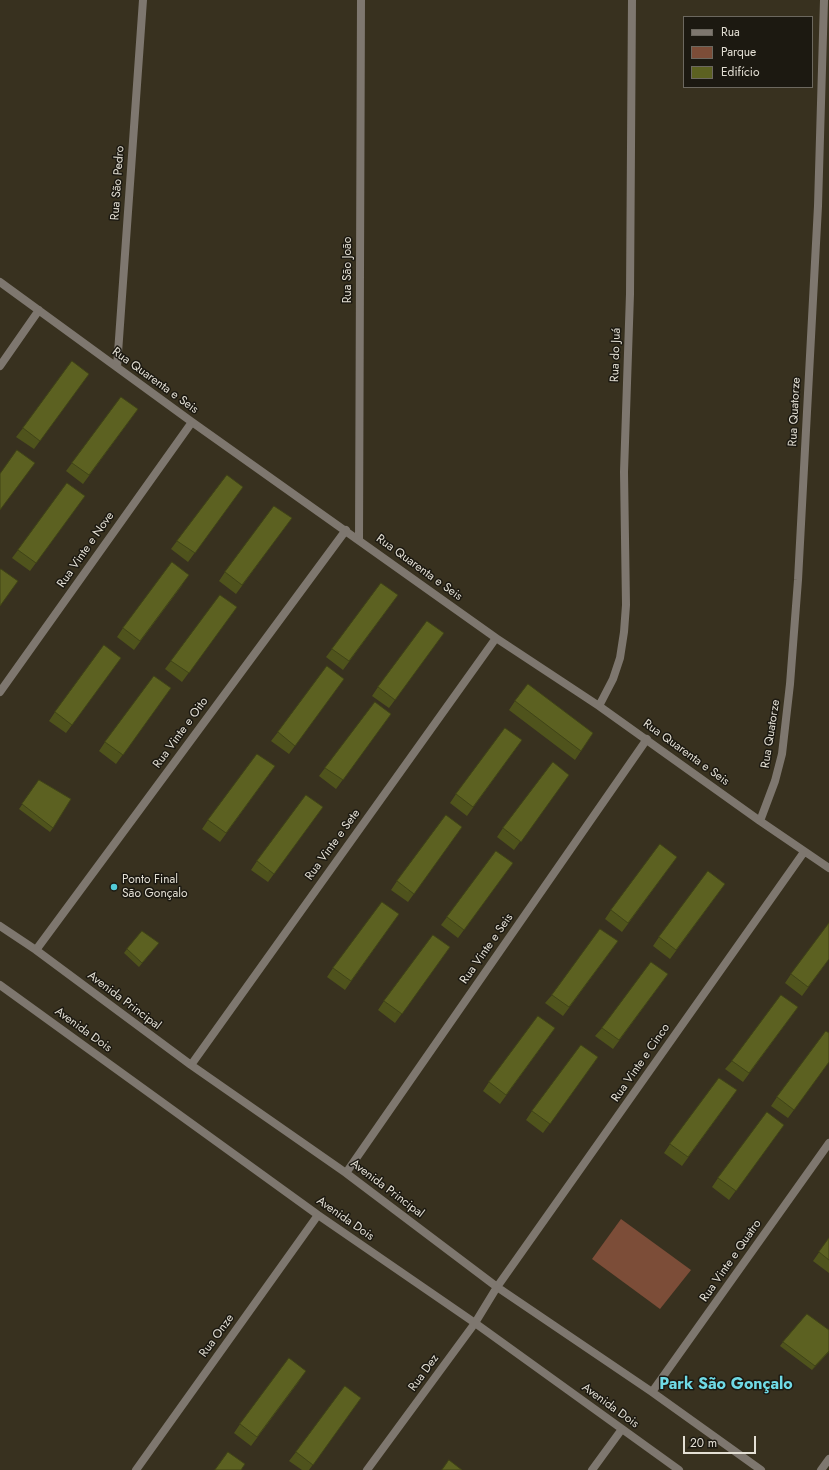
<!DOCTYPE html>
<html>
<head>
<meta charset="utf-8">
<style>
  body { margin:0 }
  #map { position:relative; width:829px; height:1470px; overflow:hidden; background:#38311f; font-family:Jost,sans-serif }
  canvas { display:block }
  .legend { position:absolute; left:683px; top:16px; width:130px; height:72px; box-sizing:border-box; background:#1c1911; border:1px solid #6c685f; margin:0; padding:5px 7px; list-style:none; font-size:12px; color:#e3dfd4 }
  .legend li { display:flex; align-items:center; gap:8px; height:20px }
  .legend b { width:20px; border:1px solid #6c685f }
  .scale { position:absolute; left:683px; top:1436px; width:73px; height:18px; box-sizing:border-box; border:2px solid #e3dfd4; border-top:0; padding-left:5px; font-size:12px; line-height:14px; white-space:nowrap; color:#e3dfd4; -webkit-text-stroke:3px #1c1911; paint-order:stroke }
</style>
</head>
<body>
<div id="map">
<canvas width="829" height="1470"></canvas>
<ul class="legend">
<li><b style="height:5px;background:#7e776f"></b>Rua</li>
<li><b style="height:11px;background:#7c4d38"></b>Parque</li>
<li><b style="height:11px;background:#5c6121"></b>Edifício</li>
</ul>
<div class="scale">20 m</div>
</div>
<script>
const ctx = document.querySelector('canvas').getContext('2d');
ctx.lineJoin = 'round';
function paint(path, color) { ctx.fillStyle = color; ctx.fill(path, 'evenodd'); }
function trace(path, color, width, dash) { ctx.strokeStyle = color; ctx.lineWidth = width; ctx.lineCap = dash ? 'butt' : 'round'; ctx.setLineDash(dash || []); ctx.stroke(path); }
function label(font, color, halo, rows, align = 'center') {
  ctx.font = font + ' Jost,sans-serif'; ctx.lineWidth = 3; ctx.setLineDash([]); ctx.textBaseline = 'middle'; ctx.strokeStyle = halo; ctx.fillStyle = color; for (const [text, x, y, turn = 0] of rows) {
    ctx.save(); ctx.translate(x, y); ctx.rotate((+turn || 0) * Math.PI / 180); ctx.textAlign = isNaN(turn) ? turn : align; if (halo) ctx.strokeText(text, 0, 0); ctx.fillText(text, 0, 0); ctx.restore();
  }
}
paint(new Path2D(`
  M621,1219L691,1270L660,1309L592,1259Z`), '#7c4d38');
trace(new Path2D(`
  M0,282L192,422L496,638L599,706L760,821L829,868
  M0,366L39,310
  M117,367L143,0
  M359,540L361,0
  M0,692L192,422
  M599,706L613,679L620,658L624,632L626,605L624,472L630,294L632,0
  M760,821L775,781L782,754L790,684L798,580L818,206L824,0
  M0,926L36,950L191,1065L346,1173L497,1287L652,1392L761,1470
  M36,950L346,530
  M0,985L318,1215L475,1323L679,1470
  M191,1065L496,638
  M346,1173L647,739
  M652,1392L829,1143
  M136,1470L318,1215
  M367,1470L475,1323L497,1287L804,852
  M592,1470L622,1429
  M821,1470L829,1459`), '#7e776f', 8);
paint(new Path2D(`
  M89,374L34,449L16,437L23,428Z
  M138,409L83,484L66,471L72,463Z
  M243,487L188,562L171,549L177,541Z
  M85,496L30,571L12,558L18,550Z
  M285,527L236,594L219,581L225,572Z
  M183,584L134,650L117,637L123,628Z
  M398,595L343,670L326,657L332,649Z
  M237,607L182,682L165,669L171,661Z
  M444,633L389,708L372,696L378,687Z
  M121,658L66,733L49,721L55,712Z
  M344,679L289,754L271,741L278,732Z
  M171,688L116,764L99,751L105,742Z
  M515,701L593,733L575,760L509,710Z
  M391,714L336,789L319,776L325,768Z
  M522,740L467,816L450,803L456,794Z
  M275,766L220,842L202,829L208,820Z
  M569,775L514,850L497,837L503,828Z
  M39,780L53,828L50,832L19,809Z
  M323,807L268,882L251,870L257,861Z
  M462,827L408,902L391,890L397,881Z
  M677,857L622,932L605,919L611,910Z
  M513,863L458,938L441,925L447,917Z
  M725,884L670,959L653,946L659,937Z
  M399,914L345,990L327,977L333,968Z
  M618,941L563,1016L545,1003L552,995Z
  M159,943L139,967L124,953L127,949Z
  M450,947L395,1023L378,1010L384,1001Z
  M829,959L802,996L785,983L791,974Z
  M668,974L613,1049L595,1036L602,1028Z
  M798,1007L743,1082L725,1069L732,1061Z
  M555,1028L500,1104L483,1091L489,1082Z
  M598,1057L543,1133L526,1120L532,1111Z
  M829,1062L788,1118L771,1106L777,1097Z
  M737,1090L682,1166L664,1153L670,1144Z
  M784,1125L729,1200L712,1187L718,1178Z
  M829,1238V1273L813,1261Z
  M829,1330V1352L812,1370L780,1346L783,1342Z
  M300,1380L251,1446L234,1433L240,1424Z
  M361,1398L309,1470H302L289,1461L296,1452Z`), '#4f531c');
paint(new Path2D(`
  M829,1351V1352L812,1370L815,1366Z`), '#404417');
const building = new Path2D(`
  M72,361L89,374L40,441L23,428Z
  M121,397L138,409L89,475L72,463Z
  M17,450L35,463L0,510V474Z
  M227,475L243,487L195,553L177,541Z
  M67,483L85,496L36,563L18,550Z
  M274,506L292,518L242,585L225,572Z
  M172,562L189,575L140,641L123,628Z
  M1,569L18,581L0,606V570Z
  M381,583L398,595L349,661L332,649Z
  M220,595L237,607L189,673L171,661Z
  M427,621L444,633L395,700L378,687Z
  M104,645L121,658L72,725L55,712Z
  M327,666L344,679L295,746L278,732Z
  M154,676L171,688L123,755L105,742Z
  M528,684L593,733L581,751L515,701Z
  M375,702L391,714L343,780L325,768Z
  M505,728L522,740L473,807L456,794Z
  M257,754L275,766L226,833L208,820Z
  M553,762L569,775L521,842L503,828Z
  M39,780L71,799L53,828L22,804Z
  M306,795L323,807L274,874L257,861Z
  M446,815L462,827L414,894L397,881Z
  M660,844L677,857L628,923L611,910Z
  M496,851L513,863L464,930L447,917Z
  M708,871L725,884L676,950L659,937Z
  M382,902L399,914L351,981L333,968Z
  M829,923V959L808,987L791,974Z
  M600,929L618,941L569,1007L552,995Z
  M142,931L159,943L142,963L127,949Z
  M433,935L450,947L402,1014L384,1001Z
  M651,962L668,974L619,1040L602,1028Z
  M781,995L798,1007L749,1073L732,1061Z
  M538,1016L555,1028L506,1095L489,1082Z
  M826,1031L829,1033V1062L794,1110L777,1097Z
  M581,1045L598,1057L550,1124L532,1111Z
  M719,1078L737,1090L688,1157L670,1144Z
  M767,1112L784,1125L736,1191L718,1178Z
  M829,1238V1260L819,1252Z
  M807,1314L829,1330V1351L815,1366L783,1342Z
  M289,1358L306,1371L257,1437L240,1424Z
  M345,1386L361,1398L313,1465L296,1452Z
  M228,1452L245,1464L241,1470H215Z
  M449,1460L462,1470H442Z`);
paint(building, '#5c6121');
trace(building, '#404417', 1);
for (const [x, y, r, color] of [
  [114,887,4,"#52cbd8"]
]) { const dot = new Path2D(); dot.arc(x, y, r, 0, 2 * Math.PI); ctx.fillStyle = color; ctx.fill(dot); trace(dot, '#1c1911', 1.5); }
label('12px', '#e3dfd4', '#1c1911', [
  ["Rua São Pedro",118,183,-86],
  ["Rua São João",348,270,-90],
  ["Rua do Juá",616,355,-88],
  ["Rua Quarenta e Seis",155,381,36],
  ["Rua Quatorze",795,412,-87],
  ["Rua Vinte e Nove",86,550,-55],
  ["Rua Quarenta e Seis",419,568,36],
  ["Rua Vinte e Oito",181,733,-54],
  ["Rua Quatorze",771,734,-81],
  ["Rua Quarenta e Seis",686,753,36],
  ["Rua Vinte e Sete",333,845,-54],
  ["Rua Vinte e Seis",487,949,-55],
  ["Avenida Principal",124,1001,37],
  ["Avenida Dois",83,1030,36],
  ["Rua Vinte e Cinco",641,1063,-55],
  ["Avenida Principal",387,1189,37],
  ["Avenida Dois",345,1219,35],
  ["Rua Vinte e Quatro",731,1261,-55],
  ["Rua Onze",217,1336,-54],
  ["Rua Dez",424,1373,-54],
  ["Avenida Dois",610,1406,36]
]);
label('12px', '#e3dfd4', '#1c1911', [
  ["Ponto Final",122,880],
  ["São Gonçalo",122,894]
], 'left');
label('bold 16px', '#6fdae6', '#1c1911', [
  ["Park São Gonçalo",726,1385]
]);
</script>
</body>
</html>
